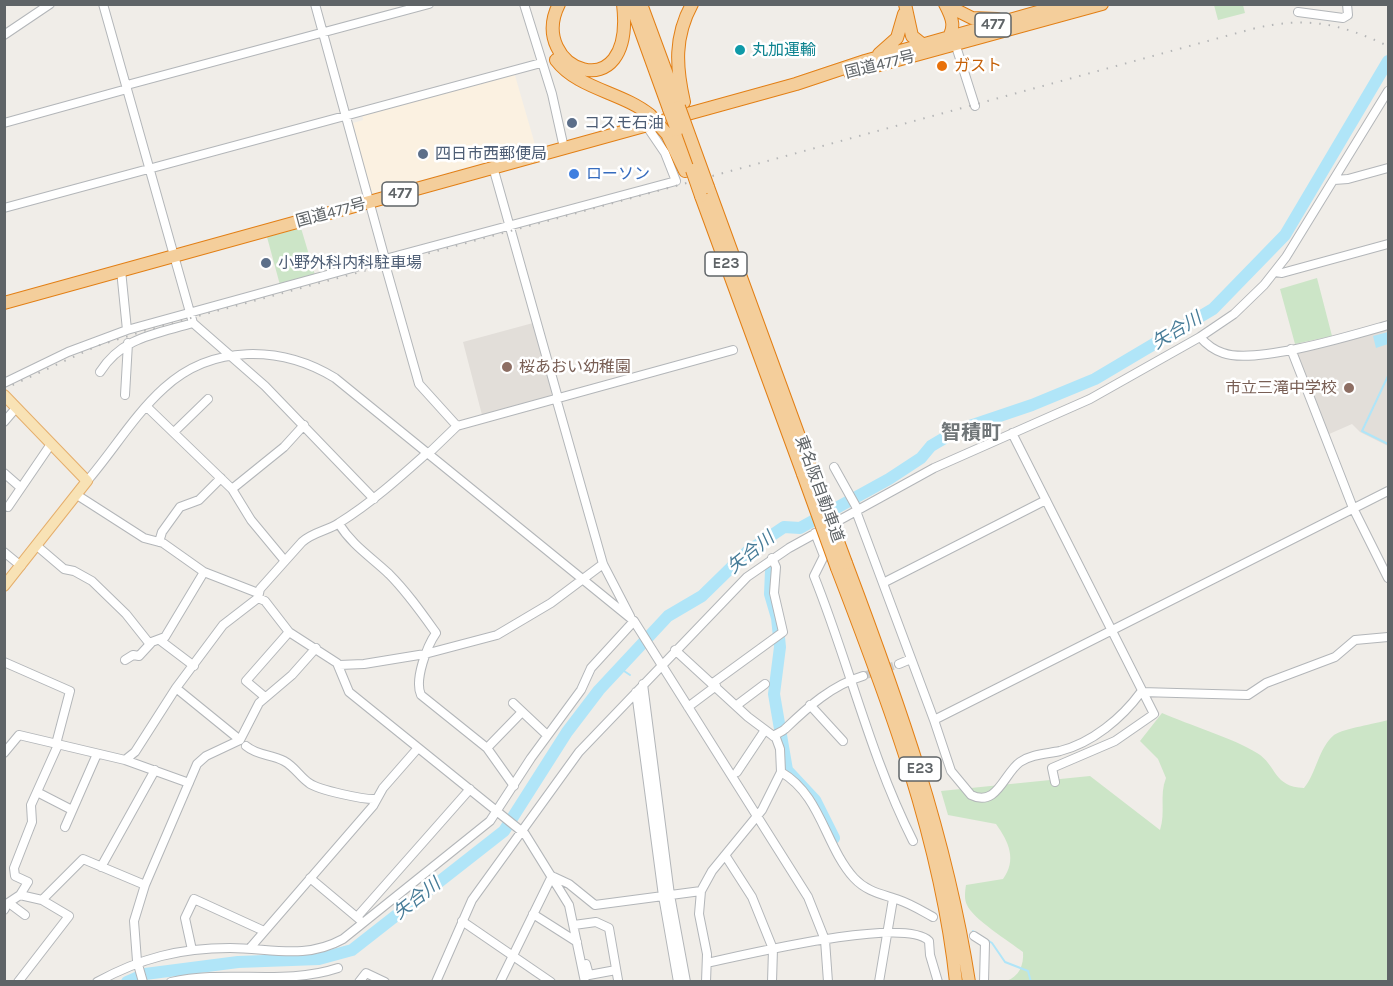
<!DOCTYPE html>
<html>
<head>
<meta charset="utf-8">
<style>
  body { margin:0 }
  #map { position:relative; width:1393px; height:986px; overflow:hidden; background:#f0ede8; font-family:Karla,sans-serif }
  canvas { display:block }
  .frame { position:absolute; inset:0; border:6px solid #5f6467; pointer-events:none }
</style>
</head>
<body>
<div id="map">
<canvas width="1393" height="986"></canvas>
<div class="frame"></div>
</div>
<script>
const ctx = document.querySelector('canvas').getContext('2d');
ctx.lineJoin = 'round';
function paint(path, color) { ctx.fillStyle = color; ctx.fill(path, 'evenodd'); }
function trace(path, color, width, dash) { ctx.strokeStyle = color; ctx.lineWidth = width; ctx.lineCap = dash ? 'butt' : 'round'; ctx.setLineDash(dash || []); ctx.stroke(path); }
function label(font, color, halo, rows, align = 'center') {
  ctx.font = font + ' Karla,"Noto Sans JP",sans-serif'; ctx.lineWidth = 5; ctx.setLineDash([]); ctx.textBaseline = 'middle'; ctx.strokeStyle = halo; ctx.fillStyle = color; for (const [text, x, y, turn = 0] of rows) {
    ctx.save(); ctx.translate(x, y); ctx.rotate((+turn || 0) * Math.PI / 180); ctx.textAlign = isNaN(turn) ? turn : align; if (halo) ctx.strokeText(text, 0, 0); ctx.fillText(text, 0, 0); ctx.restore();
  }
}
paint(new Path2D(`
  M514,72L536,148L371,194L353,123L363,120L362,113Z`), '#fbf1e1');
paint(new Path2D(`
  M533,323L553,391L550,398L482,415L463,342Z
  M1388,328V446L1360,432L1352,424L1327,435L1295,352Z`), '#e2ded9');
paint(new Path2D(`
  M1214,5H1243L1245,13L1218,20Z
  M301,228L315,275L280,285L267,237Z
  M1317,278L1332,336L1295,344L1280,289Z
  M1162,713C1189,725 1233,738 1257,753C1277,765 1273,787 1304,788C1316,774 1319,747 1334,735C1345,728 1375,724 1388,720V981H1006C1019,977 1024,965 1023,952C1010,942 972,918 967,905C964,899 965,892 966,885L1003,879C1017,860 1009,842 996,824L948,815L941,791L1090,776L1160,830C1166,812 1159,795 1166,778L1158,759L1140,741Z`), '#cce5c7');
paint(new Path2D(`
  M1388,332V344L1376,348L1373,336Z`), '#b0e5f8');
trace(new Path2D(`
  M1388,376L1362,431L1388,444
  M618,667L630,675
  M973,931L992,943L1005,962L1028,971L1031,982`), '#b0e5f8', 2);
trace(new Path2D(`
  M771,571L770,594L777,618L780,647L774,694L787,770L815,800L834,838
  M127,982L145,974L238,962L319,959L352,950L504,831L567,732L599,690L668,616L702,596L747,552L784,527L800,528L889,479L921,458L931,446L958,430L1032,405L1095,379L1213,309L1285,235L1388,61`), '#b0e5f8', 12);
trace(new Path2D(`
  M863,676L899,664`), '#cccbc8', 8, [8, 4]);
const minor = new Path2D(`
  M103,4L193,323L265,386L374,499
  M524,4L552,94L564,148
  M1298,12L1343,18L1348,15L1347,4
  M4,35L50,4
  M954,40L975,106
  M127,85L429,4
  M4,123L127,89
  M493,167L558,398
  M1334,180L1348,179L1388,168
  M4,208L541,63
  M385,259L676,181L665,153L646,125
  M121,270L127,330
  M387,271L419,384L457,426
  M1275,272L1282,273L1388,244
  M1200,337C1206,344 1214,350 1223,353C1255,365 1353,335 1388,325
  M1291,349L1353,508L1388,578
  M100,372C122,337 156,334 193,323
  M4,383L68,352L127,330L385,259L315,4
  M125,395L128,343
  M556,398L603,564L630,616
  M147,407L232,489L251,520L285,561
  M4,422L16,408
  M174,432L208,399
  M1012,433L1154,714L1115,741L1052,768L1055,782
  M428,454L457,426L733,350
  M834,467L858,510
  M4,473L20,487
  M87,481C113,451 134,415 164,388C212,344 281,345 335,378L634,621L808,897L825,940L828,982
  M232,489L284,447L304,425
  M77,495L144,538L163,543L204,572L258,593
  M8,507L51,444
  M856,511L934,720L1388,491
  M339,524C352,545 371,557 389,574C407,592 421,612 436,633C427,646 414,680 421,695L487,748L514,786
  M815,533L824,556L814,576C849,663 870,756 913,841
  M159,542L162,532L180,507L199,500L221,478
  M37,546L64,569L74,571L92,581L126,614L149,643L165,637L204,572
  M4,552L21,566
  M883,583L1046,500
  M258,598L265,601L289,632L337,663L349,692L525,834L569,905L585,982
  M161,641L194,666
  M675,650L748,717L776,738L780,749L781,772L762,810L712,871L701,891L699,914L707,954L706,982
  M125,660L133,655L139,656L151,643
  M4,662L70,691L56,744
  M899,664L911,659
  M339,665L364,664L425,654L497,635L551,603L603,564
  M713,683L783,632L774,593L776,567L772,558
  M643,684L670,895L686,982
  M176,688L240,740
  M636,692L663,896L678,982
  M1141,692L1248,695L1266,683L1335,657L1355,640L1388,637
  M265,697L246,681L289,632
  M513,703L547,735
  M737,705L765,684
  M810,705L843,741
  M688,707L716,686
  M934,720L951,771L971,795C997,808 1004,773 1020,762C1032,754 1046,754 1060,751C1092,743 1122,718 1141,692
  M773,736C777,733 782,732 785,729C808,707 832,685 863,676
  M246,746C258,756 271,754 284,761C295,767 300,777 309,783C318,790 365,800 376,799
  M487,748L522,712
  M4,753L19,735L125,760L189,783
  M125,760L135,752L176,688L223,625L258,598L260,589L302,542C313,532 327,531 339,523C371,503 399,478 427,453
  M737,772L765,730
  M781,772C821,795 825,846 854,878C867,892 882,894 899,900C911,904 922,911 933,917
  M37,792L72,810
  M65,827L97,754
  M725,855L752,897L773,949L772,982
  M101,867L155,770
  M554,877L569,884L595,905L701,891
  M310,878L359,919
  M42,900L83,859L145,885
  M9,903L25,915
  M4,910L8,903L20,895
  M533,914L577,942
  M357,917L470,789
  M462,921L551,982
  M574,925L596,922L609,928L618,980
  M974,936L985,943L984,982
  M250,948L373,806L383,788L418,748
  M192,950L185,918L194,899L264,931
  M707,963C745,955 904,916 929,941L930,955L938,982
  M586,964L589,975L616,970
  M18,982L69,916L42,900L20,895L28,882L15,876L14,868L32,822L31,805L58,745
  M97,982C141,958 180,948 230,948C270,948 305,960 343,939L490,821L531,758L581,690L591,668L634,621
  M143,982L137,961L134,921L145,885L197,764L206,756L240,740L259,703L292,675L316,648
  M171,982C227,969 284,986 338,968
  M359,982L366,973L385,982
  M436,982L472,900L579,752L747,577L789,548L934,468L1090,399L1200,337L1234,314L1264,285L1286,257L1388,91
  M500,982L552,876
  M879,982L893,899`);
const major = new Path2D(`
  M4,395L87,481L4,586`);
const highway = new Path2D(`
  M559,4C526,69 636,113 623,4
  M631,4L669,109
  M641,4L679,107
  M905,4L912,36L927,48
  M945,4C953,19 956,28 946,41
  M946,5L972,18L997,19
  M879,54L897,38L904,14
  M556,60C578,89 622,92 650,115
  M850,73L1102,4
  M684,102C676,67 674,37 692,4
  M677,130L692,170
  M667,134L685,171
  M708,187L811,469
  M701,196L803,474
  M4,303L796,84L865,61L1066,4
  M846,563C898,701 946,835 969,982
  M837,568C888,700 941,839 956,982`);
trace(minor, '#b3b6b9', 10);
trace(major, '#e5ae6b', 12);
trace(highway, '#e27f15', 14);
trace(minor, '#fff', 8);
trace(major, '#f8e2b5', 10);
trace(highway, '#f4ce9b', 12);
trace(new Path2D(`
  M4,389L97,346L147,330L1252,29C1306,16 1339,23 1388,46`), '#b5b6b7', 2, [1.5, 8]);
const highwayBridge = new Path2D(`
  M679,107L708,187
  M669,109L677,130
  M650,115L667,134
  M692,170L701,196
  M811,469L846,563
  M803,474L837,568`);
trace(highwayBridge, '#e27f15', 14, []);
trace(highwayBridge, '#f4ce9b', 12);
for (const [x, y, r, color] of [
  [740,50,6,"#0f9aa8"],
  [942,66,6,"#e8710a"],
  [572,123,6,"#5c6f8a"],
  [423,154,6,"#5c6f8a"],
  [574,174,6,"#3f7fe0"],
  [266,263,6,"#5c6f8a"],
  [507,367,6,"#8d6e63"],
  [1349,388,6,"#8d6e63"]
]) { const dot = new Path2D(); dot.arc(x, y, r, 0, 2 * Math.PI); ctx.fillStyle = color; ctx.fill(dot); trace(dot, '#fff', 2); }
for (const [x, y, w] of [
  [993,25,36],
  [400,194,36],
  [726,264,42],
  [920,769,42]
]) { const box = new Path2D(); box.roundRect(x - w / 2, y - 12, w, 24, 4.5); ctx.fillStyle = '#fff'; ctx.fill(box); trace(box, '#5f6467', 1.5); }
label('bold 15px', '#5f6467', null, [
  ["477",993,25],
  ["477",400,194],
  ["E23",726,264],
  ["E23",920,769]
]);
label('16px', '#0d838f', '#fff', [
  ["丸加運輸",752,50]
], 'left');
label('16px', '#5f6467', '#fff', [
  ["国道477号",880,65,-14],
  ["国道477号",331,213,-15],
  ["東名阪自動車道",819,489,70]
]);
label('16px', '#c56008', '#fff', [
  ["ガスト",954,66]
], 'left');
label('16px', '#4e5e75', '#fff', [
  ["コスモ石油",584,123],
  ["四日市西郵便局",435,154],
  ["小野外科内科駐車場",278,263]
], 'left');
label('16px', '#366cbe', '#fff', [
  ["ローソン",586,174]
], 'left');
label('16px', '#785e54', '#fff', [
  ["桜あおい幼稚園",519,367],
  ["市立三滝中学校",1337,388,"right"]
], 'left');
label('italic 18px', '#477c98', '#fff', [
  ["矢合川",1177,331,-31],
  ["矢合川",751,553,-39],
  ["矢合川",417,899,-38]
]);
label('bold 20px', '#707678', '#fff', [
  ["智積町",971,433]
]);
</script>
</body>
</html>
